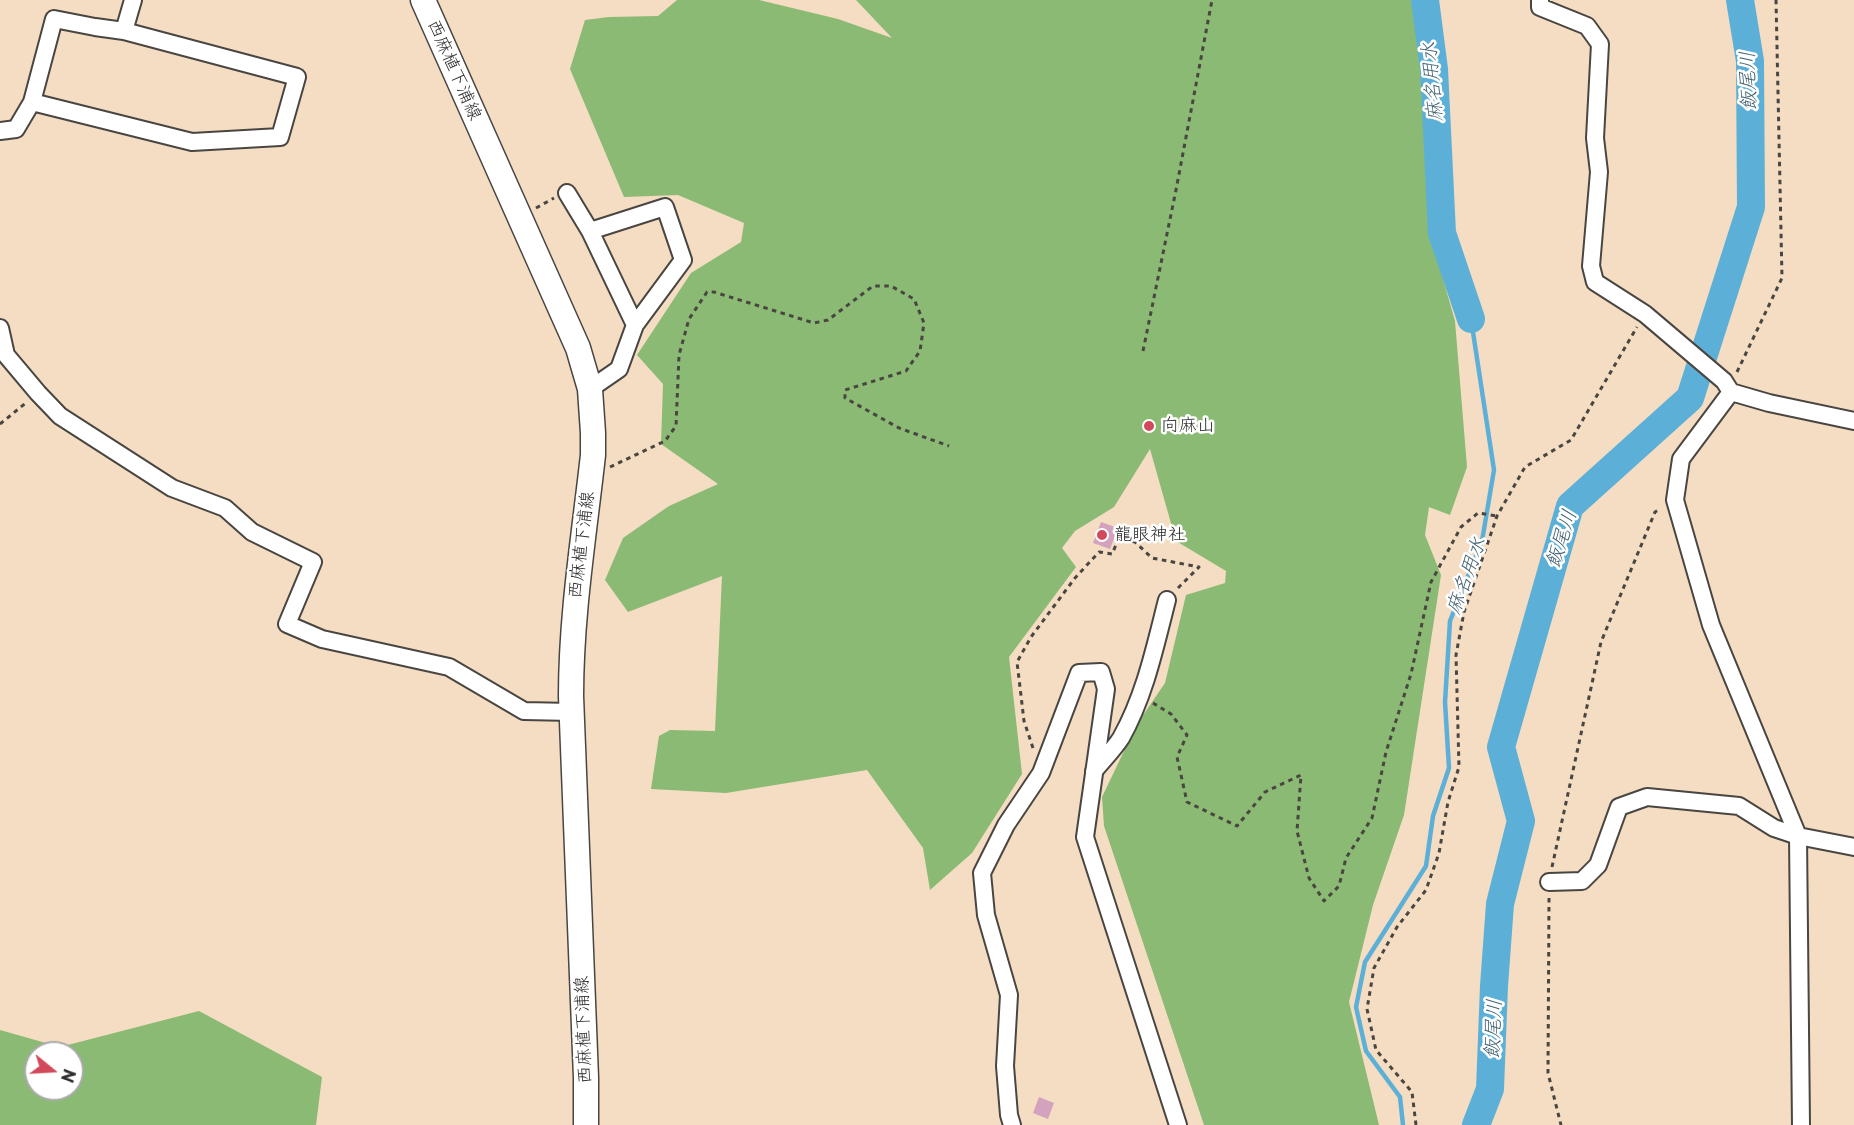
<!DOCTYPE html>
<html>
<head>
<meta charset="utf-8">
<style>
  body { margin:0 }
  #map { position:relative; width:1854px; height:1125px; overflow:hidden; background:#f4ddc2; font-family:"Playpen Sans",sans-serif }
  canvas { display:block }
  .north { position:absolute; left:24px; top:1041px; width:60px; height:60px; box-sizing:border-box; background:#fff; border:2px solid #aaa; border-radius:50%; rotate:108deg; font-size:16px; font-weight:700; line-height:24px; text-align:center; color:#2b2b2b }
  .north::after { content:''; display:block; margin:auto; width:21px; height:27px; background:#d1495b; clip-path:polygon(50% 0,100% 100%,50% 72%,0 100%) }
</style>
</head>
<body>
<div id="map">
<canvas width="1854" height="1125"></canvas>
<div class="north">N</div>
</div>
<script>
const ctx = document.querySelector('canvas').getContext('2d');
ctx.lineJoin = 'round';
function paint(path, color) { ctx.fillStyle = color; ctx.fill(path, 'evenodd'); }
function trace(path, color, width, dash) { ctx.strokeStyle = color; ctx.lineWidth = width; ctx.lineCap = dash ? 'butt' : 'round'; ctx.setLineDash(dash || []); ctx.stroke(path); }
function label(font, color, halo, rows, align = 'center') {
  ctx.font = font + ' "Playpen Sans","Klee One",sans-serif'; ctx.lineWidth = 5; ctx.setLineDash([]); ctx.textBaseline = 'middle'; ctx.strokeStyle = halo; ctx.fillStyle = color; for (const [text, x, y, turn = 0] of rows) {
    ctx.save(); ctx.translate(x, y); ctx.rotate((+turn || 0) * Math.PI / 180); ctx.textAlign = isNaN(turn) ? turn : align; if (halo) ctx.strokeText(text, 0, 0); ctx.fillText(text, 0, 0); ctx.restore();
  }
}
paint(new Path2D(`
  M677,0H759L838,19L892,38L856,0H1415L1422,48L1433,244L1455,321L1467,467L1450,515L1429,507L1425,535L1441,575L1404,815L1373,905L1349,1002L1379,1125H1204L1104,826L1102,797L1137,724L1165,683L1186,595L1225,583L1226,571L1176,541L1150,449L1114,507L1075,531L1062,548L1076,567L1009,657L1022,774L972,853L930,890L923,848L867,770L726,793L651,789L659,736L670,730L715,731L722,576L628,612L605,580L623,538L669,506L718,484L661,444L663,384L637,355L691,273L741,242L744,223L678,195L624,197L570,69L585,20L609,17L658,16Z
  M199,1011L322,1077L316,1125H0V1030L60,1047ZM36,1053H72V1089H36Z`), '#8aba73');
trace(new Path2D(`
  M1403,1125L1400,1097L1366,1051L1356,1007L1365,962L1426,866L1433,816L1449,768L1445,702L1450,621L1482,541L1494,470L1471,319`), '#5cb0d8', 4.5);
trace(new Path2D(`
  M1425,0L1434,69L1442,233L1471,319
  M1476,1125L1490,1089L1494,986L1500,904L1521,821L1501,747L1570,506L1690,398L1751,207L1750,61L1740,0`), '#5cb0d8', 28);
paint(new Path2D(`
  M1101,522L1118,528L1110,549L1093,543Z
  M1039,1097L1054,1103L1048,1119L1033,1113Z`), '#d3a2be');
const minor = new Path2D(`
  M1540,0V7L1587,26L1600,44L1595,138L1599,172L1591,266L1595,282L1645,314L1724,381L1731,392L1769,403L1854,421
  M32,102L192,142L280,137L297,77L124,31
  M0,131L16,129L32,102L54,19L95,27L124,31L133,0
  M567,193L590,231
  M0,328L6,355L38,393L60,416L172,488L225,508L252,532L313,562L287,624L322,639L449,667L524,711L572,712
  M590,389L619,369L635,325L683,260L665,207L590,231L635,325
  M1731,392L1681,459L1675,500L1711,625L1798,836L1801,1125
  M1094,771C1103,760 1114,749 1121,738C1145,695 1155,647 1167,600
  M1549,882L1582,881L1598,865L1619,807L1647,797L1739,806L1774,828L1798,836L1854,847
  M1012,1125L1009,1115L1005,1066L1009,995L986,915L982,873L1006,825L1041,773L1079,673L1101,672L1106,689L1085,837L1178,1125`);
const secondary = new Path2D(`
  M423,0L578,348L590,389L593,433V455C584,536 571,615 571,696L586,1078V1125`);
trace(minor, '#494642', 20);
trace(secondary, '#494642', 27);
trace(new Path2D(`
  M536,208L554,198
  M1143,351L1176,190L1212,0
  M1737,372L1782,278L1776,0
  M0,424L27,402
  M610,467L665,441L676,426L679,355L689,319L707,292H714L814,323L828,320L873,286H891L914,299L924,323L920,351L906,371L845,390V398L899,428L949,446
  M1153,703L1171,714L1187,735L1177,757L1187,802L1237,826L1265,792L1301,775L1297,831L1309,878L1324,901L1339,886L1346,858L1372,818L1386,752L1411,674L1431,582L1461,527L1478,513L1497,516
  M1033,748L1024,721L1017,662L1031,637L1075,578L1099,552L1112,554L1119,538L1135,542L1152,558L1199,567L1178,588
  M1552,867L1601,642L1655,512L1660,509
  M1549,898L1548,1073L1561,1125
  M1416,1125L1412,1092L1376,1050L1367,1009L1374,968L1397,927L1426,890L1439,853L1448,802L1459,767L1456,655L1464,612L1497,516L1525,467L1571,440L1637,327`), '#494642', 3, [4.5, 4.5]);
trace(minor, '#fff', 16);
trace(secondary, '#fff', 24);
for (const [x, y, r, color] of [
  [1149,426,6,"#d1495b"],
  [1102,535,6,"#d1495b"]
]) { const dot = new Path2D(); dot.arc(x, y, r, 0, 2 * Math.PI); ctx.fillStyle = color; ctx.fill(dot); trace(dot, '#fff', 2); }
label('18px', '#2b2b2b', '#fff', [
  ["西麻植下浦線",454,70,66],
  ["西麻植下浦線",582,545,-83],
  ["西麻植下浦線",584,1030,-92]
]);
label('18px', '#2b2b2b', '#fff', [
  ["向麻山",1161,426],
  ["龍眼神社",1114,535]
], 'left');
label('italic 20px', '#3f6070', '#fff', [
  ["飯尾川",1749,81,-92],
  ["麻名用水",1433,82,-95],
  ["飯尾川",1562,539,-72],
  ["麻名用水",1467,576,-70],
  ["飯尾川",1494,1029,-87]
]);
</script>
</body>
</html>
